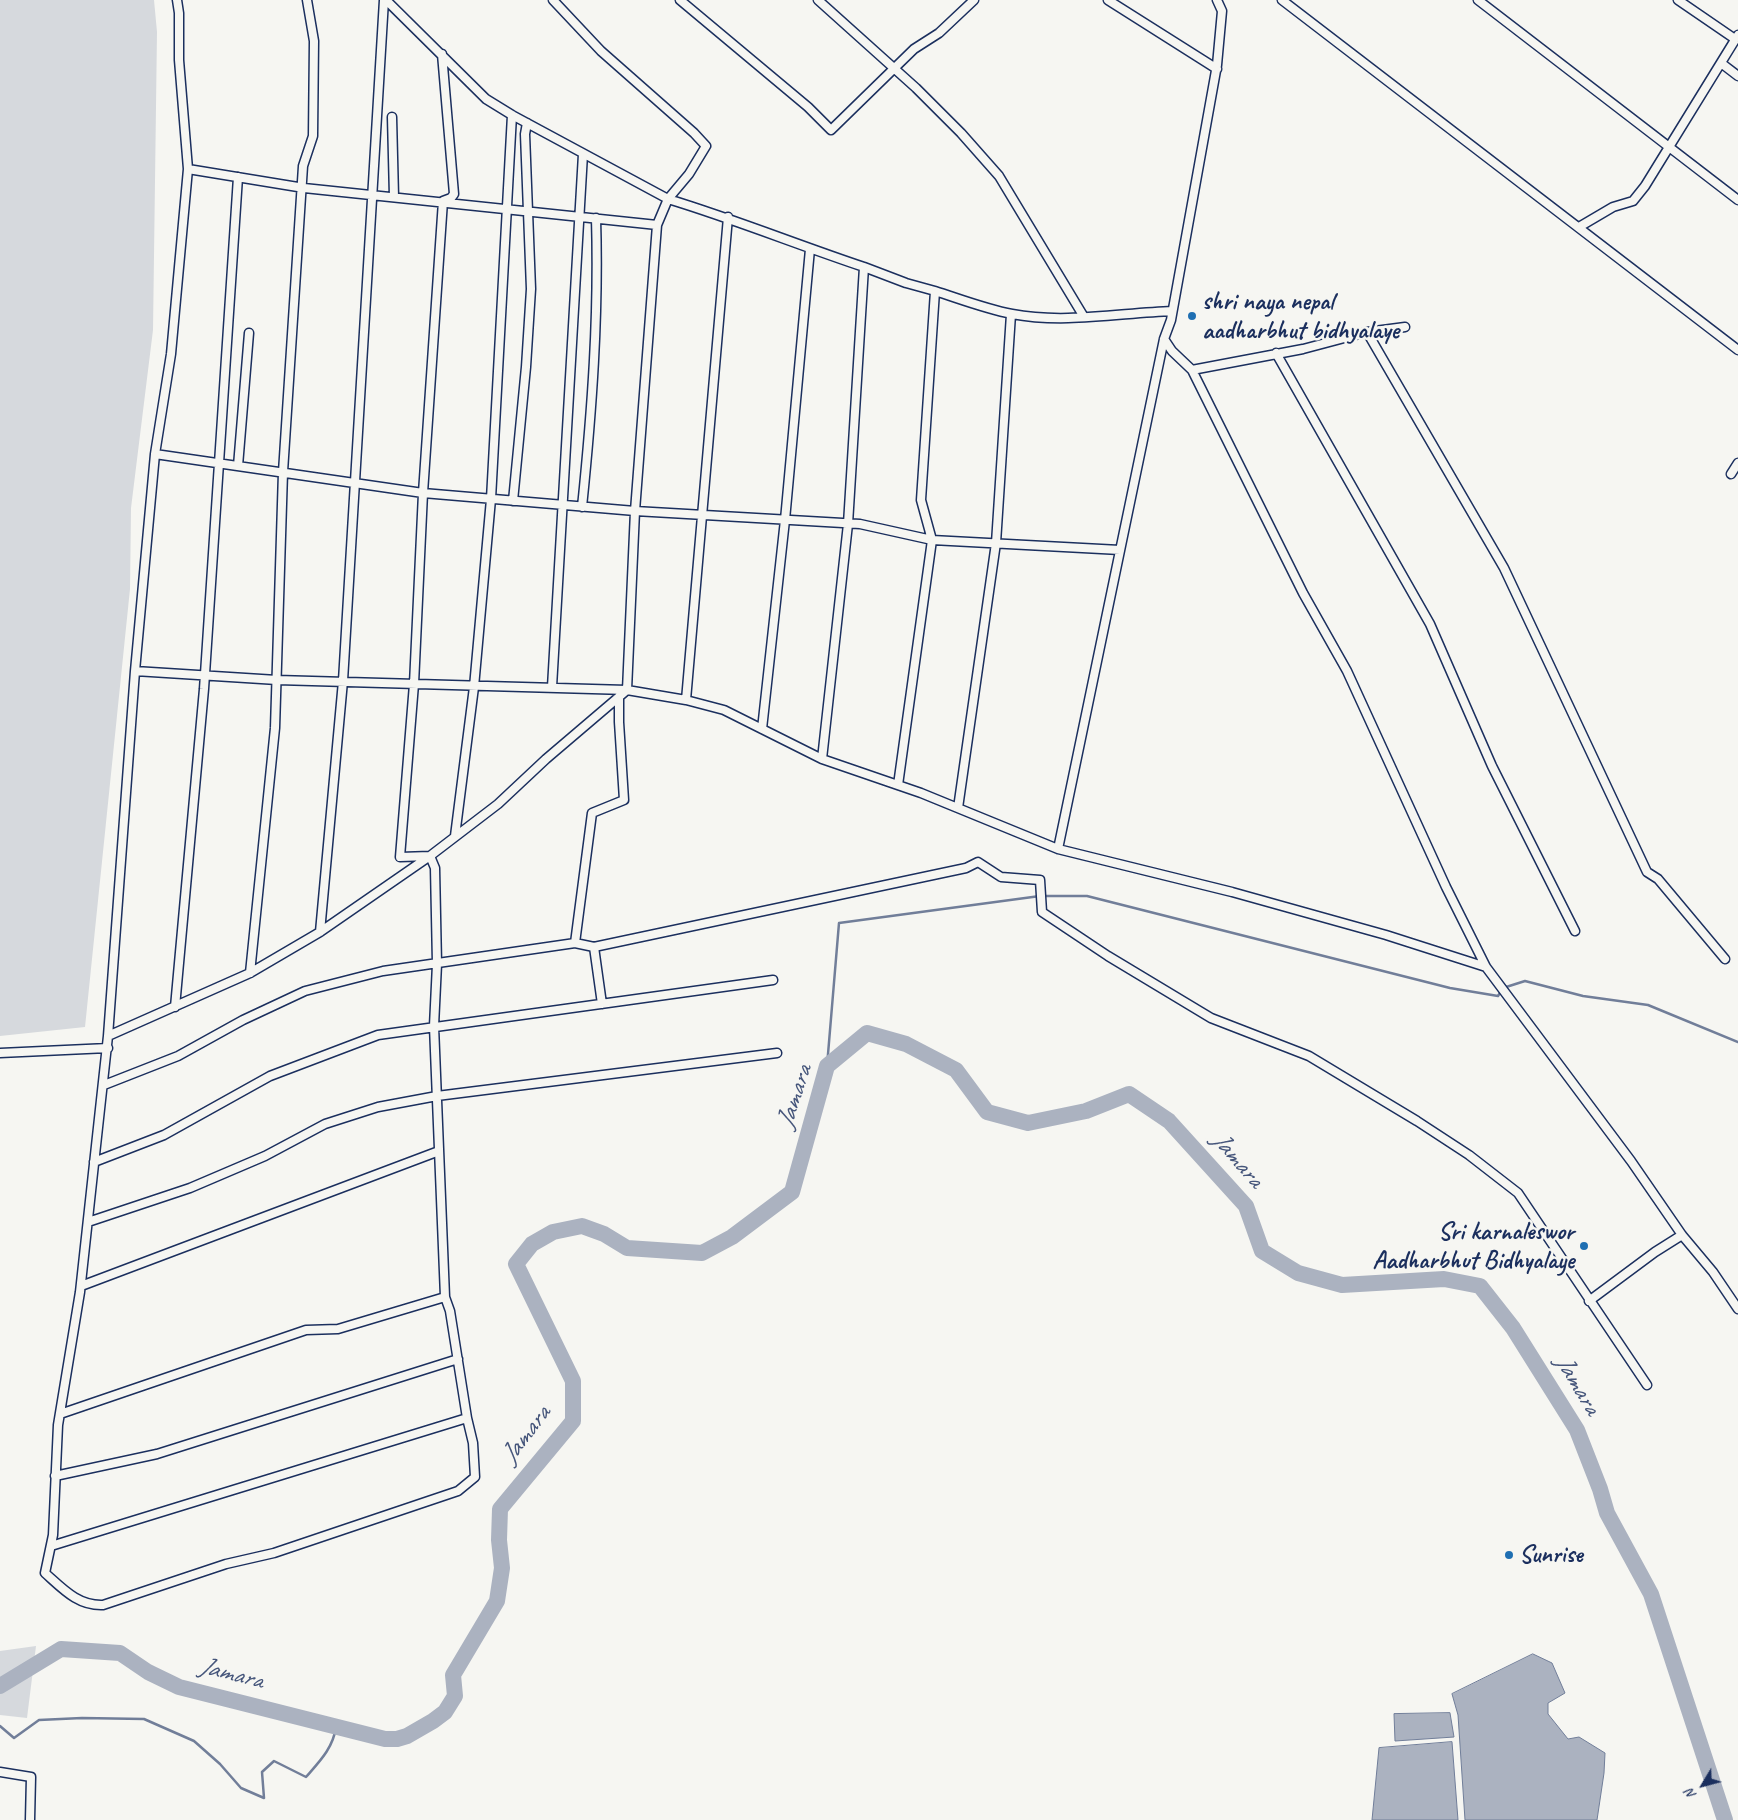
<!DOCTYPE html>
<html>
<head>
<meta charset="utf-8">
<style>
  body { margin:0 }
  #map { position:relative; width:1738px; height:1820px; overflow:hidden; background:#f6f6f2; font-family:Caveat,sans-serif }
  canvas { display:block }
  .north { position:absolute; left:1678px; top:1760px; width:50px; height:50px; -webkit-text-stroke:4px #f6f6f2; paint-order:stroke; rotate:233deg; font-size:14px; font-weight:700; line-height:20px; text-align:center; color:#1b2f5e }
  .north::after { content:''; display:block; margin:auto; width:18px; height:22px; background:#1b2f5e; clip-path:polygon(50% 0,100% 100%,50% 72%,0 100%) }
</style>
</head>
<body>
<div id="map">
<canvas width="1738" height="1820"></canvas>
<div class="north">N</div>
</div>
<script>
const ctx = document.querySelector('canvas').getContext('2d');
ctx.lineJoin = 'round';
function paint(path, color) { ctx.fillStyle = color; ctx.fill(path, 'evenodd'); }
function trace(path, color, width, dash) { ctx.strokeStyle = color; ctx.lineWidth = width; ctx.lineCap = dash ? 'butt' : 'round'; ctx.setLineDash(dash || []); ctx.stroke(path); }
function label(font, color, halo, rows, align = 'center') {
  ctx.font = font + ' Caveat,sans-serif'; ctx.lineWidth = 5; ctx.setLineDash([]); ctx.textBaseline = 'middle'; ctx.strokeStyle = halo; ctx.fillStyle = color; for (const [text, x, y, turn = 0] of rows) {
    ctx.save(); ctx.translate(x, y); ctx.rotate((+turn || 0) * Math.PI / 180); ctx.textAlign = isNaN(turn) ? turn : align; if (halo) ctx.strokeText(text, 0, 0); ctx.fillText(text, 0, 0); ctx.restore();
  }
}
paint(new Path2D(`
  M0,0H154L157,32L153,330L131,508L130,589L85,1027L0,1036Z
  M36,1646L27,1718L0,1715V1651Z`), '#d6d9dd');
const water = new Path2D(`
  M1533,1654L1552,1663L1565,1693L1548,1703V1714L1568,1739L1579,1737L1605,1753L1604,1773L1597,1820H1465L1458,1715L1452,1694Z
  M1450,1713L1454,1737L1395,1741L1394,1714Z
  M1452,1742L1458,1820H1372L1379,1748Z`);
paint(water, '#abb2c0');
trace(water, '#717e99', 1);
trace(new Path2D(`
  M827,1066L839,923L1040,896H1087L1450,988L1498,996L1503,988L1525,981L1583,996L1648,1005L1738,1042
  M0,1726L14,1738L39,1720L82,1718L144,1719L194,1741L220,1764L241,1788L264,1798L262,1772L274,1761L306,1777C320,1761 333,1748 336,1727`), '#717e99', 2.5);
trace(new Path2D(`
  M0,1686L61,1649L120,1653L148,1672L179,1687L385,1739H397L407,1736L433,1721L445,1712L455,1696L453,1675L497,1601L502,1568L499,1540L500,1509L573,1421V1381L516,1264L532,1244L553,1232L582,1226L604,1234L627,1248L702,1253L732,1237L792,1192L827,1066L867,1033L906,1044L956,1070L987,1112L1028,1123L1086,1111L1129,1094L1169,1121L1246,1206L1262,1251L1298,1273L1342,1285L1444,1279L1480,1286L1513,1328L1577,1430L1600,1489L1607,1513L1651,1594L1725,1820`), '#abb2c0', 16);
const minor = new Path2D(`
  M177,0L179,13V60L188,169L171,354L155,454L135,671L277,680L627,690L635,511L657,225L668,199C734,219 798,245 864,267L848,524L822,759
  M386,0L486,99L512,115L668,199L689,174L706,146L694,133L601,51L553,0
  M680,0L808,107L831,130L914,49L939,33L974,0
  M818,0L916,88L961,133L999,176L1084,317
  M1108,0L1217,69
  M1282,0L1738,350
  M1478,0L1738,200
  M1678,0L1735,39
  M1721,63L1738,76
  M392,117L394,197
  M188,169L304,188L657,225
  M1579,227L1613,207L1633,201L1645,186L1738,35
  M864,267L906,283L935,291L921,500L932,540L898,785
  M935,291C960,299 986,309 1012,314C1064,324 1120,313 1172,311
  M1367,332L1504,568L1647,872L1658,879L1725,959
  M1164,339L1172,351L1192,370L1303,593L1347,671L1446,887L1486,967L1631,1161L1682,1235L1713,1272L1738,1309
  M1276,353L1430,624L1492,766L1575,931
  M1192,370L1303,349L1367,332L1405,327
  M155,454L423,493L635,511L860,524L932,540L1120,550
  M238,466L249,333
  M1731,474L1738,463
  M513,501L526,367L531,289L525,134L527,123
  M582,507C592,410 599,315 596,218
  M552,687L583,154
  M686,700L728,217
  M762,729L785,520L810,249
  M958,808L996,543L1011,314
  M455,836L474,687L491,499L512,115
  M1058,849L1164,339L1171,320L1217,65L1222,11L1217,0
  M430,856L400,857L414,684L423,493L443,201L451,198L454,194L442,54
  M320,932L343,681L384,0
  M575,943L592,813L624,800L619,722V697
  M594,947L602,1004
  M250,973L275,728L283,472L303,166L313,136L314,41L307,0
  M175,1007L204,689L238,177
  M108,1036L135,671
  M0,1053L108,1048
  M104,1085L178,1056L243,1020L305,991L383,971L575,943L594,947L966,868L978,862L1001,877L1040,880L1042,912L1108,956L1211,1018L1309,1056L1417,1121L1469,1155L1518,1193L1647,1385
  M94,1162L164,1135L270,1076L378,1035L773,980
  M88,1222L190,1188L265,1156L325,1124L378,1107L437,1096L777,1053
  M81,1286L439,1151
  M1589,1301L1655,1252L1682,1235
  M60,1414L306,1330L338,1329L445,1297
  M467,1418L473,1443L475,1477L458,1491L274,1553L226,1564L103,1605C78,1606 63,1589 45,1573L53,1535L58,1425L80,1292L108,1036L250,973L320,932L430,856L498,804L546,759L627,690L686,700L724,710L822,759L921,793L1058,849L1232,892L1386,935L1486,967
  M55,1476L157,1454L458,1359
  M51,1546L467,1418L450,1311L445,1297L434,1026L437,964L435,868L430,856
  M0,1772L31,1777L30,1820`);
trace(minor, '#1b2f5e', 11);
trace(minor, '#f6f6f2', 8);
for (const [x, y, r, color] of [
  [1192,316,5,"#1f6fb2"],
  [1584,1246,5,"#1f6fb2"],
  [1509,1555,5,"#1f6fb2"]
]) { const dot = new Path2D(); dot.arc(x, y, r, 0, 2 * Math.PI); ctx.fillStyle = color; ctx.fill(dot); trace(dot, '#f6f6f2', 2); }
label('bold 25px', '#1b2f5e', '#f6f6f2', [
  ["shri naya nepal",1202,302],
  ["aadharbhut bidhyalaye",1202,331],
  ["Sri karnaleswor",1574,1232,"right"],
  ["Aadharbhut Bidhyalaye",1574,1261,"right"],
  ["Sunrise",1519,1555]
], 'left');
label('italic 26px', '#46567b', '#f6f6f2', [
  ["Jamara",795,1097,-72],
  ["Jamara",1237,1160,49],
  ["Jamara",1577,1385,59],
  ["Jamara",526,1435,-53],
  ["Jamara",231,1674,14]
]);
</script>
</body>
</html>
